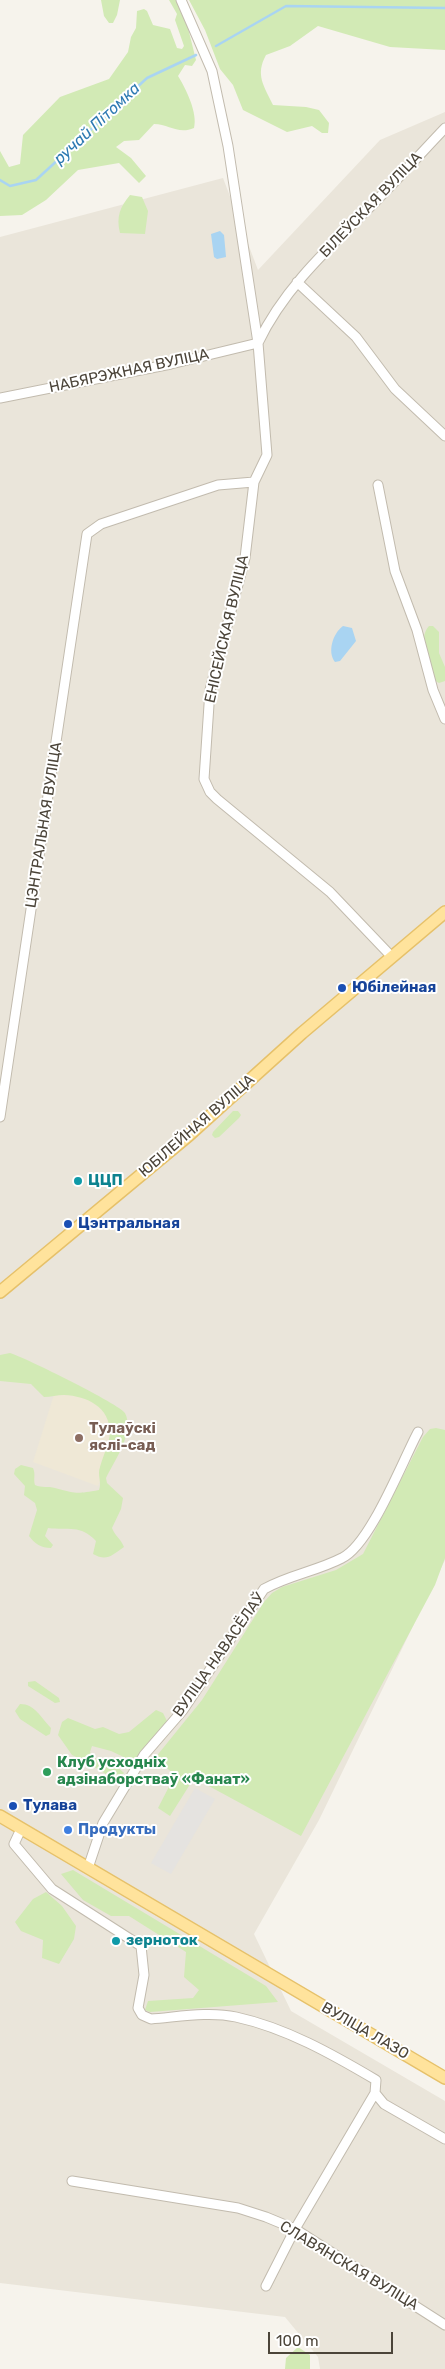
<!DOCTYPE html>
<html>
<head>
<meta charset="utf-8">
<style>
  body { margin:0 }
  #map { position:relative; width:445px; height:2369px; overflow:hidden; background:#f6f3ec; font-family:Rubik,sans-serif }
  canvas { display:block }
  .scale { position:absolute; left:268px; top:2332px; width:125px; height:22px; box-sizing:border-box; border:2px solid #4b4439; border-top:0; padding-left:6px; font-size:15px; line-height:18px; white-space:nowrap; color:#4b4439; -webkit-text-stroke:4px #fff; paint-order:stroke }
</style>
</head>
<body>
<div id="map">
<canvas width="445" height="2369"></canvas>
<div class="scale">100 m</div>
</div>
<script>
const ctx = document.querySelector('canvas').getContext('2d');
ctx.lineJoin = 'round';
function paint(path, color) { ctx.fillStyle = color; ctx.fill(path, 'evenodd'); }
function trace(path, color, width, dash) { ctx.strokeStyle = color; ctx.lineWidth = width; ctx.lineCap = dash ? 'butt' : 'round'; ctx.setLineDash(dash || []); ctx.stroke(path); }
function label(font, color, halo, rows, align = 'center') {
  ctx.font = font + ' Rubik,sans-serif'; ctx.lineWidth = 4; ctx.setLineDash([]); ctx.textBaseline = 'middle'; ctx.strokeStyle = halo; ctx.fillStyle = color; for (const [text, x, y, turn = 0] of rows) {
    ctx.save(); ctx.translate(x, y); ctx.rotate((+turn || 0) * Math.PI / 180); ctx.textAlign = isNaN(turn) ? turn : align; if (halo) ctx.strokeText(text, 0, 0); ctx.fillText(text, 0, 0); ctx.restore();
  }
}
paint(new Path2D(`
  M445,112V1560L319,1820L254,1934L291,2011L445,2101V2369H320L318,2357L285,2317L0,2283V237L223,178L258,270L380,140Z`), '#eae5da');
paint(new Path2D(`
  M57,1385L126,1414L98,1486L33,1462Z`), '#efe8d6');
paint(new Path2D(`
  M101,0H120L117,15L113,23H109L104,16Z
  M169,0H176L188,28L196,60L192,66L185,65L178,76C186,89 198,113 194,128C178,135 169,124 154,124L139,140L124,141L116,147L131,158L146,176L139,183L119,163L78,170L46,200L22,215L0,216V151L9,167L20,164L23,135L60,97L109,79L128,52L131,37L136,28L137,11L144,9L147,11L153,25L170,29L177,48L182,49L184,46L175,20L177,14Z
  M189,0H445V50L390,47L318,26L290,46L266,55C255,75 264,86 273,105L306,107L319,110L329,123L328,133H322L312,126L287,132L243,110L233,85L220,69L205,30Z
  M130,195L142,197L148,211L145,234L120,233C116,217 120,207 130,195Z
  M429,626H433L439,632V653L445,667V681L439,683L432,679C428,664 417,639 429,626Z
  M233,1111H238L241,1115L239,1118L219,1137L215,1138L212,1135L213,1132Z
  M10,1353C24,1357 121,1405 125,1413C135,1433 114,1461 106,1478L107,1483L123,1498L121,1509L112,1528C115,1536 121,1539 124,1547C112,1555 107,1562 93,1554L96,1541C80,1524 69,1531 48,1528L45,1536L53,1545L51,1548C41,1548 35,1544 29,1536L37,1510L35,1503L24,1495L25,1486L14,1474L15,1469L21,1465L33,1468C36,1475 33,1479 35,1485C42,1488 48,1486 55,1488C79,1494 75,1494 99,1490C102,1482 97,1475 100,1467C103,1456 109,1444 110,1433C110,1407 87,1396 64,1395C57,1395 51,1397 44,1397L31,1384L0,1381V1355Z
  M436,1428L445,1430V1558L435,1585L301,1836L194,1778L170,1816L158,1808L175,1775L155,1758L202,1700L264,1602L272,1593L282,1587L336,1570L363,1554L423,1437L430,1429Z
  M35,1681L59,1698L60,1702L55,1703L28,1686V1682Z
  M20,1704C35,1704 41,1718 51,1728L50,1734L46,1736L20,1719L15,1711Z
  M156,1710L163,1713L167,1721L141,1756L132,1761L111,1751L92,1746L90,1752C96,1760 104,1766 115,1765L124,1773L120,1777L114,1779L83,1760L72,1755L58,1735L62,1722L68,1718L95,1729L103,1727L119,1734L129,1732Z
  M73,1870L266,1986L278,2002L150,2012L145,2010L148,2001L193,1998L199,1990L184,1977L186,1952L129,1916H111L83,1900L61,1874Z
  M46,1892L62,1906L76,1926L74,1939L59,1964L42,1958L43,1940L21,1931L15,1922L33,1899Z
  M298,2347L310,2355V2369H285L286,2358Z`), '#d2eab5');
paint(new Path2D(`
  M195,1788L215,1799L171,1874L151,1863Z`), '#e5e3e0');
paint(new Path2D(`
  M220,231L224,235L226,257L217,259L214,257L211,234Z
  M343,626L352,628L356,641L340,661L335,662C327,652 333,633 343,626Z`), '#a9d4f2');
trace(new Path2D(`
  M216,46L286,6L445,8
  M0,180L10,186L36,180L147,78L196,55`), '#a9d4f2', 2.5);
const minor = new Path2D(`
  M181,0L212,71L228,146L258,343L267,455L254,482L245,558L210,690L204,779L210,792L217,799L330,892L392,957
  M297,282L356,337L395,389L445,436
  M258,343C285,286 333,244 377,200C400,177 422,152 445,128
  M0,398L171,364L258,343
  M378,485L395,571L417,630L433,690L445,719
  M0,1117L87,534L101,524L218,485L254,482
  M21,1829L14,1844L52,1889L141,1946L144,1975L138,2008L142,2015L151,2019C178,2017 209,2011 236,2017C286,2028 332,2054 376,2080L375,2093L384,2104L445,2139
  M88,1868L103,1823L144,1755L183,1710L264,1589C289,1575 317,1571 342,1558C370,1545 402,1462 418,1432
  M72,2181L238,2208L266,2217L295,2229L445,2325
  M266,2286L295,2229L375,2093`);
const major = new Path2D(`
  M0,1292L189,1135L302,1033L445,912
  M0,1816L445,2078`);
trace(minor, '#c2bbae', 11);
trace(major, '#e6c16a', 14);
trace(minor, '#fff', 9);
trace(major, '#ffe39c', 11);
for (const [x, y, r, color] of [
  [342,988,5,"#1a4fb4"],
  [78,1181,5,"#0f9aa8"],
  [68,1224,5,"#1a4fb4"],
  [79,1438,5,"#8d6e63"],
  [47,1772,5,"#2e9e5b"],
  [13,1806,5,"#1a4fb4"],
  [68,1830,5,"#3f7fe0"],
  [116,1941,5,"#0f9aa8"]
]) { const dot = new Path2D(); dot.arc(x, y, r, 0, 2 * Math.PI); ctx.fillStyle = color; ctx.fill(dot); trace(dot, '#fff', 2); }
label('15px', '#4b4439', '#fff', [
  ["БІЛЕЎСКАЯ ВУЛІЦА",371,205,-46],
  ["НАБЯРЭЖНАЯ ВУЛІЦА",129,371,-12],
  ["ЕНІСЕЙСКАЯ ВУЛІЦА",227,629,-77],
  ["ЦЭНТРАЛЬНАЯ ВУЛІЦА",44,825,-81],
  ["ЮБІЛЕЙНАЯ ВУЛІЦА",197,1126,-41],
  ["ВУЛІЦА НАВАСЁЛАЎ",219,1655,-55],
  ["ВУЛІЦА ЛАЗО",365,2031,30],
  ["СЛАВЯНСКАЯ ВУЛІЦА",349,2266,31]
]);
label('bold 15px', '#164399', '#fff', [
  ["Юбілейная",352,988],
  ["Цэнтральная",78,1224],
  ["Тулава",23,1806]
], 'left');
label('bold 15px', '#0d838f', '#fff', [
  ["ЦЦП",88,1181],
  ["зерноток",126,1941]
], 'left');
label('bold 15px', '#785e54', '#fff', [
  ["Тулаўскі",89,1429],
  ["яслі-сад",89,1446]
], 'left');
label('bold 15px', '#27864d', '#fff', [
  ["Клуб усходніх",57,1763],
  ["адзінаборстваў «Фанат»",57,1780]
], 'left');
label('bold 15px', '#366cbe', '#fff', [
  ["Продукты",78,1830]
], 'left');
label('italic 16px', '#2e7ab2', '#fff', [
  ["ручай Пітомка",97,124,-43]
]);
</script>
</body>
</html>
